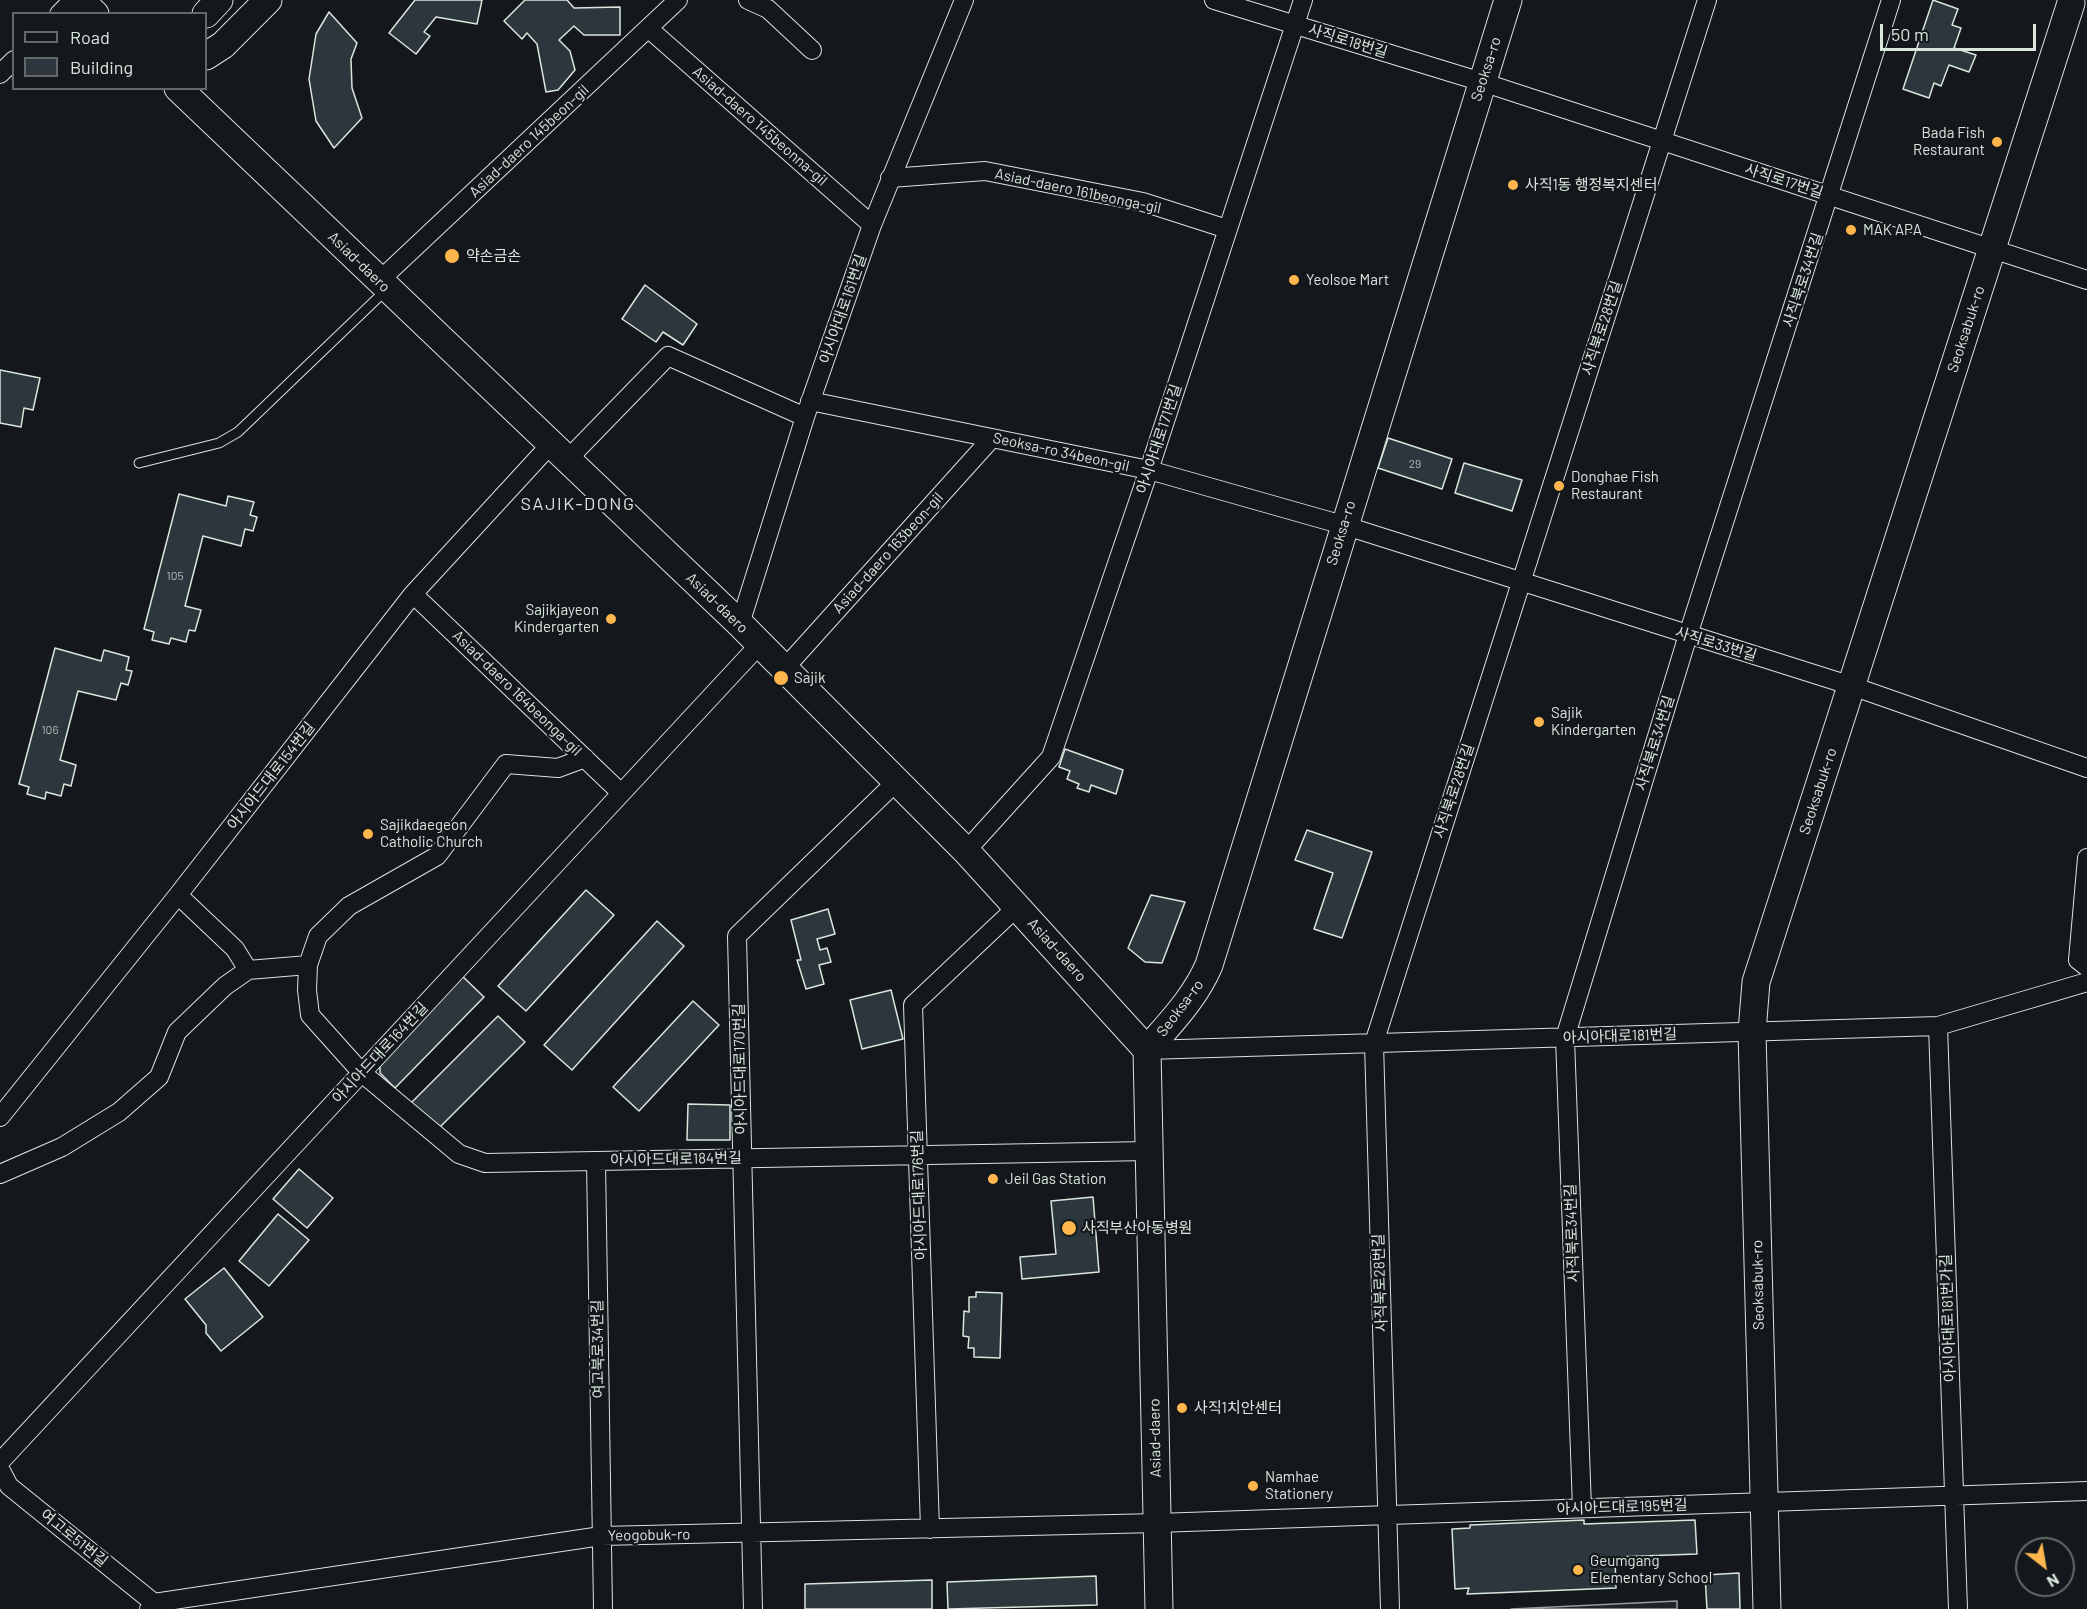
<!DOCTYPE html>
<html>
<head>
<meta charset="utf-8">
<style>
  body { margin:0 }
  #map { position:relative; width:2087px; height:1609px; overflow:hidden; background:#14181c; font-family:Barlow,sans-serif }
  canvas { display:block }
  .legend { position:absolute; left:12px; top:12px; width:195px; height:78px; box-sizing:border-box; background:#14181c; border:2px solid #626a69; margin:0; padding:8px 10px; list-style:none; font-size:18px; color:#d8e6dc }
  .legend li { display:flex; align-items:center; gap:12px; height:30px }
  .legend b { width:30px; border:2px solid #626a69 }
  .north { position:absolute; left:2015px; top:1537px; width:60px; height:60px; box-sizing:border-box; background:#14181c; border:2px solid #626a69; border-radius:50%; rotate:149deg; font-size:16px; font-weight:700; line-height:24px; text-align:center; color:#d8e6dc }
  .north::after { content:''; display:block; margin:auto; width:21px; height:27px; background:#ffb74d; clip-path:polygon(50% 0,100% 100%,50% 72%,0 100%) }
  .scale { position:absolute; left:1880px; top:24px; width:156px; height:27px; box-sizing:border-box; border:3px solid #d8e6dc; border-top:0; padding-left:8px; font-size:18px; line-height:21px; white-space:nowrap; color:#d8e6dc; -webkit-text-stroke:4px #14181c; paint-order:stroke }
</style>
</head>
<body>
<div id="map">
<canvas width="2087" height="1609"></canvas>
<ul class="legend">
<li><b style="height:8px;background:#14181c"></b>Road</li>
<li><b style="height:16px;background:#2c363c"></b>Building</li>
</ul>
<div class="north">N</div>
<div class="scale">50 m</div>
</div>
<script>
const ctx = document.querySelector('canvas').getContext('2d');
ctx.lineJoin = 'round';
function paint(path, color) { ctx.fillStyle = color; ctx.fill(path, 'evenodd'); }
function trace(path, color, width, dash) { ctx.strokeStyle = color; ctx.lineWidth = width; ctx.lineCap = dash ? 'butt' : 'round'; ctx.setLineDash(dash || []); ctx.stroke(path); }
function label(font, color, halo, rows, align = 'center') {
  ctx.font = font + ' Barlow,"Noto Sans KR",sans-serif'; ctx.lineWidth = 4.5; ctx.setLineDash([]); ctx.textBaseline = 'middle'; ctx.strokeStyle = halo; ctx.fillStyle = color; for (const [text, x, y, turn = 0] of rows) {
    ctx.save(); ctx.translate(x, y); ctx.rotate((+turn || 0) * Math.PI / 180); ctx.textAlign = isNaN(turn) ? turn : align; if (halo) ctx.strokeText(text, 0, 0); ctx.fillText(text, 0, 0); ctx.restore();
  }
}
const green = new Path2D(`
  M1677,1601V1609H1511Z`);
paint(green, '#202428');
trace(green, '#939e99', 1.5);
const building = new Path2D(`
  M415,0H482L477,24L436,17L424,32L430,36L416,54L389,33Z
  M525,0H567L574,8L620,7V35H584L574,26L559,40L570,51L575,70L558,90L546,92L537,44L527,33L522,39L504,21Z
  M1933,0L1958,9L1952,25L1961,28L1954,48L1976,55L1969,72L1949,65L1941,86L1934,83L1929,98L1903,89Z
  M329,12L357,43L351,59L352,88L362,118L334,148L316,121L309,79L316,34Z
  M645,285L697,324L683,345L663,332L656,342L622,319Z
  M0,370L40,378L33,410L24,408L21,427L0,423Z
  M1388,438L1452,459L1442,489L1378,468Z
  M1464,463L1522,480L1512,511L1455,493Z
  M179,494L226,506L228,496L254,502L250,515L257,517L253,531L245,529L241,546L203,536L185,606L201,610L195,631L189,630L186,642L171,638L169,644L152,640L154,632L144,629Z
  M55,648L101,661L104,650L129,657L126,670L132,671L128,685L121,683L116,700L78,691L60,760L76,765L71,786L64,784L61,796L46,792L45,799L27,794L29,787L19,784Z
  M1065,749L1123,770L1116,794L1091,785L1089,792L1077,788L1079,784L1067,779L1070,771L1059,767Z
  M1307,830L1372,852L1342,938L1314,929L1333,873L1295,860Z
  M586,890L614,915L526,1011L498,986Z
  M1151,895L1185,902L1162,963L1145,962L1128,948Z
  M828,909L835,934L817,939L820,950L827,948L831,962L819,965L824,984L806,989L797,960H801L791,920Z
  M657,921L684,946L572,1070L544,1045Z
  M458,972L484,997L395,1088L380,1073V1062Z
  M891,990L903,1039L862,1049L850,1000Z
  M693,1001L719,1025L639,1111L613,1087Z
  M498,1016L525,1042L436,1131L409,1105Z
  M688,1104L730,1105V1140H687Z
  M299,1169L333,1198L307,1228L273,1199Z
  M1093,1197L1099,1272L1022,1279L1020,1257L1056,1254L1051,1201Z
  M278,1214L309,1240L269,1286L239,1261Z
  M224,1268L263,1317L221,1351L206,1333V1325L185,1299Z
  M976,1292L1002,1293L1000,1358L974,1357V1348H968L969,1337L963,1336L964,1311L969,1312V1297H976Z
  M1584,1520V1524L1695,1520L1697,1554L1615,1557L1616,1588L1467,1594L1469,1588L1455,1589L1452,1529L1470,1528V1525Z
  M1739,1573L1740,1609H1707L1705,1575Z
  M1096,1576L1097,1605L948,1609L947,1582Z
  M932,1580V1609H805V1584Z`);
paint(building, '#2c363c');
trace(building, '#d8e6dc', 1.5);
const lane = new Path2D(`
  M139,463L219,443L238,432L386,290`);
const street = new Path2D(`
  M748,0L768,9L812,50
  M1214,0L1482,82L2087,280
  M59,14L73,0
  M648,28L872,225
  M0,74L14,60
  M890,178L985,171L1143,202L1227,229
  M379,281L678,0
  M810,401L1149,470L1343,525L1852,686L2087,768
  M567,460L668,356L805,417
  M413,594L621,793
  M740,624L805,417L872,225L964,0
  M784,669L992,438
  M966,851L1051,757L1149,470L1303,0
  M2087,858L2078,960L2087,967
  M178,895L235,949L248,970
  M308,965L307,990L310,1015L362,1073L459,1154L485,1163L1149,1151
  M1938,1026L1958,1609
  M1147,1050L1938,1026L2087,982
  M0,1117L178,895L413,594L551,444
  M596,1161L603,1609
  M0,1174L62,1147L119,1112L159,1077L177,1032L225,986L248,970L308,965L318,936L349,906L437,856L506,764L558,768L585,758
  M0,1462L760,644
  M0,1469L9,1486L154,1603
  M1582,1508L1565,1038L1688,635L1891,0
  M930,1529L913,1005L1018,906
  M149,1609L154,1603L601,1536L1157,1523L2087,1491
  M753,1609L737,936L898,780
  M1390,1609L1374,1043L1707,0`);
const secondary = new Path2D(`
  M80,0L95,14
  M206,14L219,0
  M206,56L223,45L268,0
  M178,88L740,624L966,851L1147,1050L1159,1609
  M1147,1050C1170,1023 1195,998 1209,965L1508,0
  M1767,1609L1752,1032L1756,982L2071,3`);
trace(lane, '#d8e6dc', 11);
trace(street, '#d8e6dc', 20);
trace(secondary, '#d8e6dc', 29);
trace(lane, '#14181c', 9);
trace(street, '#14181c', 18);
trace(secondary, '#14181c', 27);
for (const [x, y, r, color] of [
  [1997,142,6,"#ffb74d"],
  [1513,185,6,"#ffb74d"],
  [1851,230,6,"#ffb74d"],
  [452,256,8,"#ffb74d"],
  [1294,280,6,"#ffb74d"],
  [1559,486,6,"#ffb74d"],
  [611,619,6,"#ffb74d"],
  [781,678,8,"#ffb74d"],
  [1539,722,6,"#ffb74d"],
  [368,834,6,"#ffb74d"],
  [993,1179,6,"#ffb74d"],
  [1069,1228,8,"#ffb74d"],
  [1182,1408,6,"#ffb74d"],
  [1253,1486,6,"#ffb74d"],
  [1578,1570,6,"#ffb74d"]
]) { const dot = new Path2D(); dot.arc(x, y, r, 0, 2 * Math.PI); ctx.fillStyle = color; ctx.fill(dot); trace(dot, '#14181c', 2); }
label('12px', '#adbab4', null, [
  ["29",1415,464],
  ["105",175,576],
  ["106",50,730]
]);
label('15px', '#d8e6dc', '#14181c', [
  ["사직로18번길",1348,41,17],
  ["Seoksa-ro",1486,69,-72],
  ["Asiad-daero 145beonna-gil",760,126,41],
  ["Asiad-daero 145beon-gil",529,141,-43],
  ["사직로17번길",1784,181,18],
  ["Asiad-daero 161beonga-gil",1078,191,12],
  ["Asiad-daero",359,262,44],
  ["사직북로34번길",1803,280,-72],
  ["아시아대로161번길",843,309,-71],
  ["사직북로28번길",1602,328,-72],
  ["Seoksabuk-ro",1966,329,-72],
  ["아시아대로171번길",1159,439,-72],
  ["Seoksa-ro 34beon-gil",1061,452,12],
  ["Seoksa-ro",1341,533,-73],
  ["Asiad-daero 163beon-gil",888,553,-48],
  ["Asiad-daero",717,603,44],
  ["사직로33번길",1716,644,17],
  ["Asiad-daero 164beonga-gil",517,693,44],
  ["사직북로34번길",1655,743,-73],
  ["아시아드대로154번길",271,776,-52],
  ["사직북로28번길",1454,791,-72],
  ["Seoksabuk-ro",1818,791,-72],
  ["Asiad-daero",1057,950,48],
  ["Seoksa-ro",1180,1008,-53],
  ["아시아대로181번길",1620,1036,-2],
  ["아시아드대로164번길",380,1053,-47],
  ["아시아드대로170번길",740,1069,-91],
  ["아시아드대로184번길",676,1159,-1],
  ["아시아드대로176번길",919,1195,-92],
  ["사직북로34번길",1572,1233,-92],
  ["사직북로28번길",1380,1283,-92],
  ["Seoksabuk-ro",1758,1285,-91],
  ["아시아대로181번가길",1948,1318,-92],
  ["여고북로34번길",598,1349,-91],
  ["Asiad-daero",1155,1438,-91],
  ["아시아드대로195번길",1622,1507,-2],
  ["Yeogobuk-ro",649,1535,-1],
  ["여고로51번길",74,1538,39]
]);
label('15px', '#d8e6dc', '#14181c', [
  ["Bada Fish",1985,133,"right"],
  ["Restaurant",1985,150,"right"],
  ["사직1동 행정복지센터",1525,185],
  ["MAK APA",1863,230],
  ["약손금손",466,256],
  ["Yeolsoe Mart",1306,280],
  ["Donghae Fish",1571,477],
  ["Restaurant",1571,494],
  ["Sajikjayeon",599,610,"right"],
  ["Kindergarten",599,627,"right"],
  ["Sajik",794,678],
  ["Sajik",1551,713],
  ["Kindergarten",1551,730],
  ["Sajikdaegeon",380,825],
  ["Catholic Church",380,842],
  ["Jeil Gas Station",1005,1179],
  ["사직부산아동병원",1082,1228],
  ["사직1치안센터",1194,1408],
  ["Namhae",1265,1477],
  ["Stationery",1265,1494],
  ["Geumgang",1590,1561],
  ["Elementary School",1590,1578]
], 'left');
ctx.letterSpacing = '1.5px';
label('18px', '#d8e6dc', '#14181c', [
  ["SAJIK-DONG",578,504]
]);
ctx.letterSpacing = '0px';
</script>
</body>
</html>
